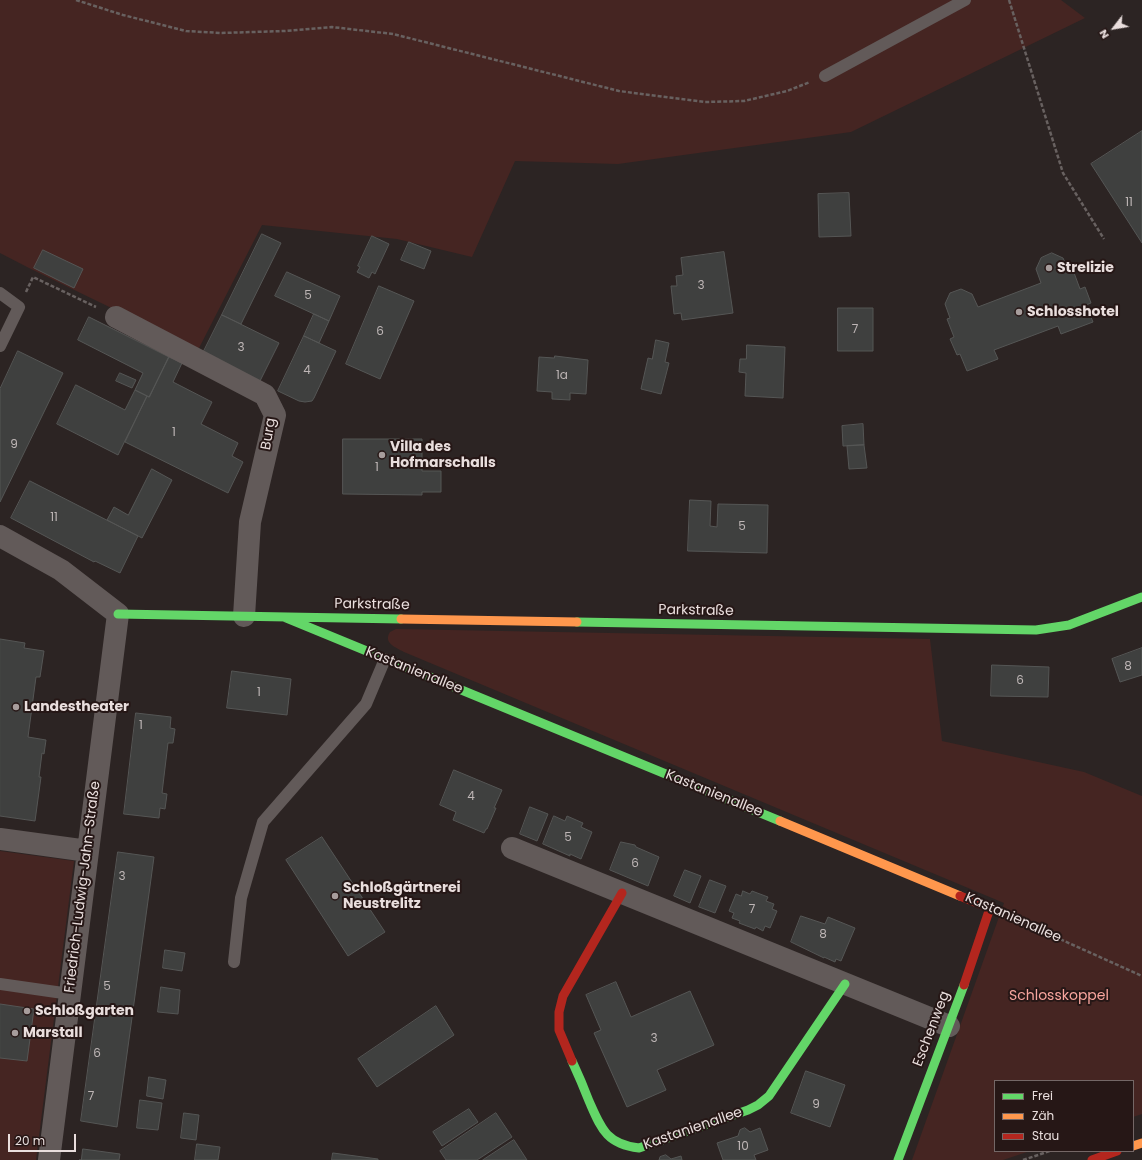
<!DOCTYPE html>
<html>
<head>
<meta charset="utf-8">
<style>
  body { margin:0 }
  #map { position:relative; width:1142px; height:1160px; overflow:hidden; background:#2c2423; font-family:Poppins,sans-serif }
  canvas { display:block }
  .legend { position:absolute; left:994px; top:1080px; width:140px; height:72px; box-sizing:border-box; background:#261716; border:1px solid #746766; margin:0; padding:5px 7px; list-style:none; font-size:12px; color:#e9dedd }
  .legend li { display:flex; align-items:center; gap:8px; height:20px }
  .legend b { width:20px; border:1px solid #746766 }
  .north { position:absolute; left:1094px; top:8px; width:40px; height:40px; -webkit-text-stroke:3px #261716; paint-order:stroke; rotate:239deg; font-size:11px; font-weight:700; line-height:16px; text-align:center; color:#e9dedd }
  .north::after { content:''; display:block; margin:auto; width:14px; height:18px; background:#e9dedd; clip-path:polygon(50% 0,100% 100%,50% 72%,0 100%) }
  .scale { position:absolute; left:8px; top:1134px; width:68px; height:18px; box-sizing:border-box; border:2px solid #e9dedd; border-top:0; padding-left:5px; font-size:12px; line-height:14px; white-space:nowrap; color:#e9dedd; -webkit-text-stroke:3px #261716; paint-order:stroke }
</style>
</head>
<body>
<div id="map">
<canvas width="1142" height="1160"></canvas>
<ul class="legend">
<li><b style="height:5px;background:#63d668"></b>Frei</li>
<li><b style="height:5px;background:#ff974d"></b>Zäh</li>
<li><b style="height:5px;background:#b3261e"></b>Stau</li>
</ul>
<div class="north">N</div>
<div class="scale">20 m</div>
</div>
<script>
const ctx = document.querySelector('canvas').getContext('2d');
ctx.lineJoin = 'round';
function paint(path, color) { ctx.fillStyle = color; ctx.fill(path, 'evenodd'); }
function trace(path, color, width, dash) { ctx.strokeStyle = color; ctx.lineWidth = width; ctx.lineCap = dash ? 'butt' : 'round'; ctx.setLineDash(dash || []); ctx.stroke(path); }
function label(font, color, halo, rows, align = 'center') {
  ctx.font = font + ' Poppins,sans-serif'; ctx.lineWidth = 4; ctx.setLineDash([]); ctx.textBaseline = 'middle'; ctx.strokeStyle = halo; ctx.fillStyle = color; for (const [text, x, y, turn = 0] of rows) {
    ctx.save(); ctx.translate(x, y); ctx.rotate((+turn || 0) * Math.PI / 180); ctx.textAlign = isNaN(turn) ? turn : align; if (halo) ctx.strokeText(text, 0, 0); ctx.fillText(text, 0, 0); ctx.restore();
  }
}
paint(new Path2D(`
  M0,0H1061L1085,18L851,132L618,164L515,161L472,257L397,239L262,225L198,350L29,268L0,253Z
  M396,629L930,639L942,741L1084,772L1142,796V1114L1133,1117V1081H995V1151H1030L1003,1160H912L1004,903L404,652C395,647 383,643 390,632Z
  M0,851L74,861L36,1160H0Z`), '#452522');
const building = new Path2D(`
  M1142,131V243L1091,164Z
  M849,193L851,236L819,237L818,194Z
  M262,234L281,243L241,324L222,315Z
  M372,236L389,244L375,274L372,272L369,278L357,272L360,267L358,266Z
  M409,242L431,251L424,269L401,260Z
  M43,250L83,269L74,288L34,268Z
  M724,252L733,313L682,320L681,313L674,314L671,286H677L676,276L683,275L681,258Z
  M1052,253L1063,258L1069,272L1073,270L1080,289L1085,287L1091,303L1086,305L1093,322L1061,334L1058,326L994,350L998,359L967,371L960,354L957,355L950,339L954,337L947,319L950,318L945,304L950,293L961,289L972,294L978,307L1041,283L1036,269L1041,258Z
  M287,272L340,296L329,321L275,296Z
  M379,286L414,301L380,379L346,364Z
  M838,308H873V351H838Z
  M314,314L329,321L319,343L304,336Z
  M222,315L279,343L260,381L203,353Z
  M89,317L169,357L149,397L135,390L143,373L78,340Z
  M304,336L336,351L314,398L312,401L305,402L299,401L278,391Z
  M656,340L669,343L665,362L669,363L661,394L641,389L648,358L652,359Z
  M747,345L785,347L783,398L745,396L746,373L739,372L740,359H746Z
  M18,351L63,373L0,502V389Z
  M555,356L588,360L586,394L570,393V400L552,399V392L537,391L539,357L554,358Z
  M169,357L182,363L173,382L212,402L201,424L238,443L232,456L243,462L228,493L125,442L147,396L149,397Z
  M120,373L136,380L132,388L116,381Z
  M76,385L125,410L135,390L147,396L118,455L57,424Z
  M863,424L864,445L843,446L842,426Z
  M343,439H422V471H441V492H422V495L343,494Z
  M864,445L867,468L849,469L847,446Z
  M152,469L172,480L142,538L107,520L114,507L128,515Z
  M30,481L138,536L120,573L95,561L94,562L11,518Z
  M690,500L711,501L710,526L717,527L718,504L768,505L767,553L688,551Z
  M0,639L25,643L24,648L44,651L40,677H36L28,737L46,740L44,754L42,753L39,777H41L35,821L0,816Z
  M1142,648V675L1120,682L1112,659Z
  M992,665L1049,667L1048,697L991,696Z
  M232,671L291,679L287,715L227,708Z
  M136,713L171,717L170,728L175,729L173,743H168L162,793L167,794L165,809L160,808L159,818L124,814Z
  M454,770L502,790L494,808H496L487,829H486L484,833L453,820L456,812L440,805Z
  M530,807L548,814L537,841L520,834Z
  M554,816L565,821L567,816L583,823L581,827L592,832L581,859L570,854V856L543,844Z
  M322,837L385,932L348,956L286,860Z
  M621,842L635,845L636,847L659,857L648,886L610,870Z
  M118,852L154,857L117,1127L81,1121Z
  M685,870L701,876L690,903L674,896Z
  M710,880L726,886L715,913L699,907Z
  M743,891L750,894L752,891L768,897L766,901L774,904L772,909L777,911L770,928L765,926L763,931L756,927L755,929L739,923L740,921L732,918L734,913L729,911L736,894L741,896Z
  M801,916L825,924L828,917L855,928L841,961L836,959L835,962L824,957V958L791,942Z
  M165,950L185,953L182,971L163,968Z
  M616,982L631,1017L690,991L714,1045L657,1070L666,1090L627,1107L594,1033L601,1030L586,995Z
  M161,987L180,990L178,1014L158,1012Z
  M0,1004L34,1009L27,1061L0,1058Z
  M436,1006L454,1035L377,1087L358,1059Z
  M806,1071L845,1085L830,1127L791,1113Z
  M149,1077L166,1080L163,1099L147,1096Z
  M140,1100L162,1103L158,1130L137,1128Z
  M469,1109L478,1122L442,1146L433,1132Z
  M184,1113L199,1115L196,1140L181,1138Z
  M496,1113L512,1137L477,1160H446L440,1151Z
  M745,1128L750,1132L760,1128L768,1150L754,1155L756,1160H723L717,1143L738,1136L740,1130Z
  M514,1140L527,1160H483Z
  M197,1144L220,1147L218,1160H195Z
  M83,1149L120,1154L119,1160H79H81Z
  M333,1153L378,1159V1160H332Z
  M666,1155L671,1159L681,1156L682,1160H659L660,1157Z`);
paint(building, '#3f403f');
trace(building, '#555655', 1);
trace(new Path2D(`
  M76,0L123,15L186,31L221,33L285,31L332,27L393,34L619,91L705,102L744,101L787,91L810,82
  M1009,0L1063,173L1104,239
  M26,292L33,277L96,307
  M1011,917L1142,976
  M1023,1160L1050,1151`), '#686160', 2.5, [4, 2]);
trace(new Path2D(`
  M825,76L965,0
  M0,293L19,307L0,346
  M234,962L241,898L263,822L366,704L385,659
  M0,984L70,994`), '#625a59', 12);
trace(new Path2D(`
  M116,317L265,395L275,415L250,522L244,616
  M0,536L61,570L118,614L49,1160
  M0,839L88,851
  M512,848L949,1026`), '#625a59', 22);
trace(new Path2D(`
  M118,614L401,619
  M284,617L780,821
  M577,622L1036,630L1069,625L1142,597
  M572,1061C578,1074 584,1088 589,1101C601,1128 606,1144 639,1148L748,1110L758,1105L769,1096L845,984
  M898,1160L964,985`), '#63d668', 9);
trace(new Path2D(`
  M401,619L577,622
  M780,821L960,896
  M1133,1146L1142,1143`), '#ff974d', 9);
trace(new Path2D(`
  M960,896L990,908L964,985
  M572,1061L559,1030V1012L563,996L622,893
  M1092,1160L1117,1151`), '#b3261e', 9);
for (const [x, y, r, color] of [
  [1049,268,4,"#a79d9c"],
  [1019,312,4,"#a79d9c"],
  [382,455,4,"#a79d9c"],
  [16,707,4,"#a79d9c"],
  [335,896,4,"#a79d9c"],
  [27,1011,4,"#a79d9c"],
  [15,1033,4,"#a79d9c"]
]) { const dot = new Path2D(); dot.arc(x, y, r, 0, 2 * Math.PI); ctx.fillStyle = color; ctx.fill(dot); trace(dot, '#261716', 1.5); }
label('12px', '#beb6b6', null, [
  ["11",1129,203],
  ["3",701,286],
  ["5",308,296],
  ["7",855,330],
  ["6",380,332],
  ["3",241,348],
  ["4",307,371],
  ["1a",562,376],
  ["1",174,433],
  ["9",14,445],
  ["1",377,468],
  ["11",54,518],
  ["5",742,527],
  ["8",1128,667],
  ["6",1020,681],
  ["1",259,693],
  ["1",141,726],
  ["4",471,797],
  ["5",568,838],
  ["6",635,864],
  ["3",122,877],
  ["7",752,910],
  ["8",823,935],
  ["5",107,987],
  ["3",654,1039],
  ["6",97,1054],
  ["7",91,1097],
  ["9",816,1105],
  ["10",743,1147]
]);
label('bold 14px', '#e9dedd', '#261716', [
  ["Strelizie",1057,268],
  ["Schlosshotel",1027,312],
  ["Villa des",390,447],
  ["Hofmarschalls",390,463],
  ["Landestheater",24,707],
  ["Schloßgärtnerei",343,888],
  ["Neustrelitz",343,904],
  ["Schloßgarten",35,1011],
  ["Marstall",23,1033]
], 'left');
label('14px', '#e9dedd', '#261716', [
  ["Burg",269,434,-80],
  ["Parkstraße",372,605,1],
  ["Parkstraße",696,611,1],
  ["Kastanienallee",414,671,22],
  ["Kastanienallee",714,794,22],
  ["Friedrich-Ludwig-Jahn-Straße",83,887,-83],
  ["Kastanienallee",1013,918,24],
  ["Eschenweg",932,1029,-69],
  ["Kastanienallee",693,1129,-19]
]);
label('14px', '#f7a59e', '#261716', [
  ["Schlosskoppel",1059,996]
]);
</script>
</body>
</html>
